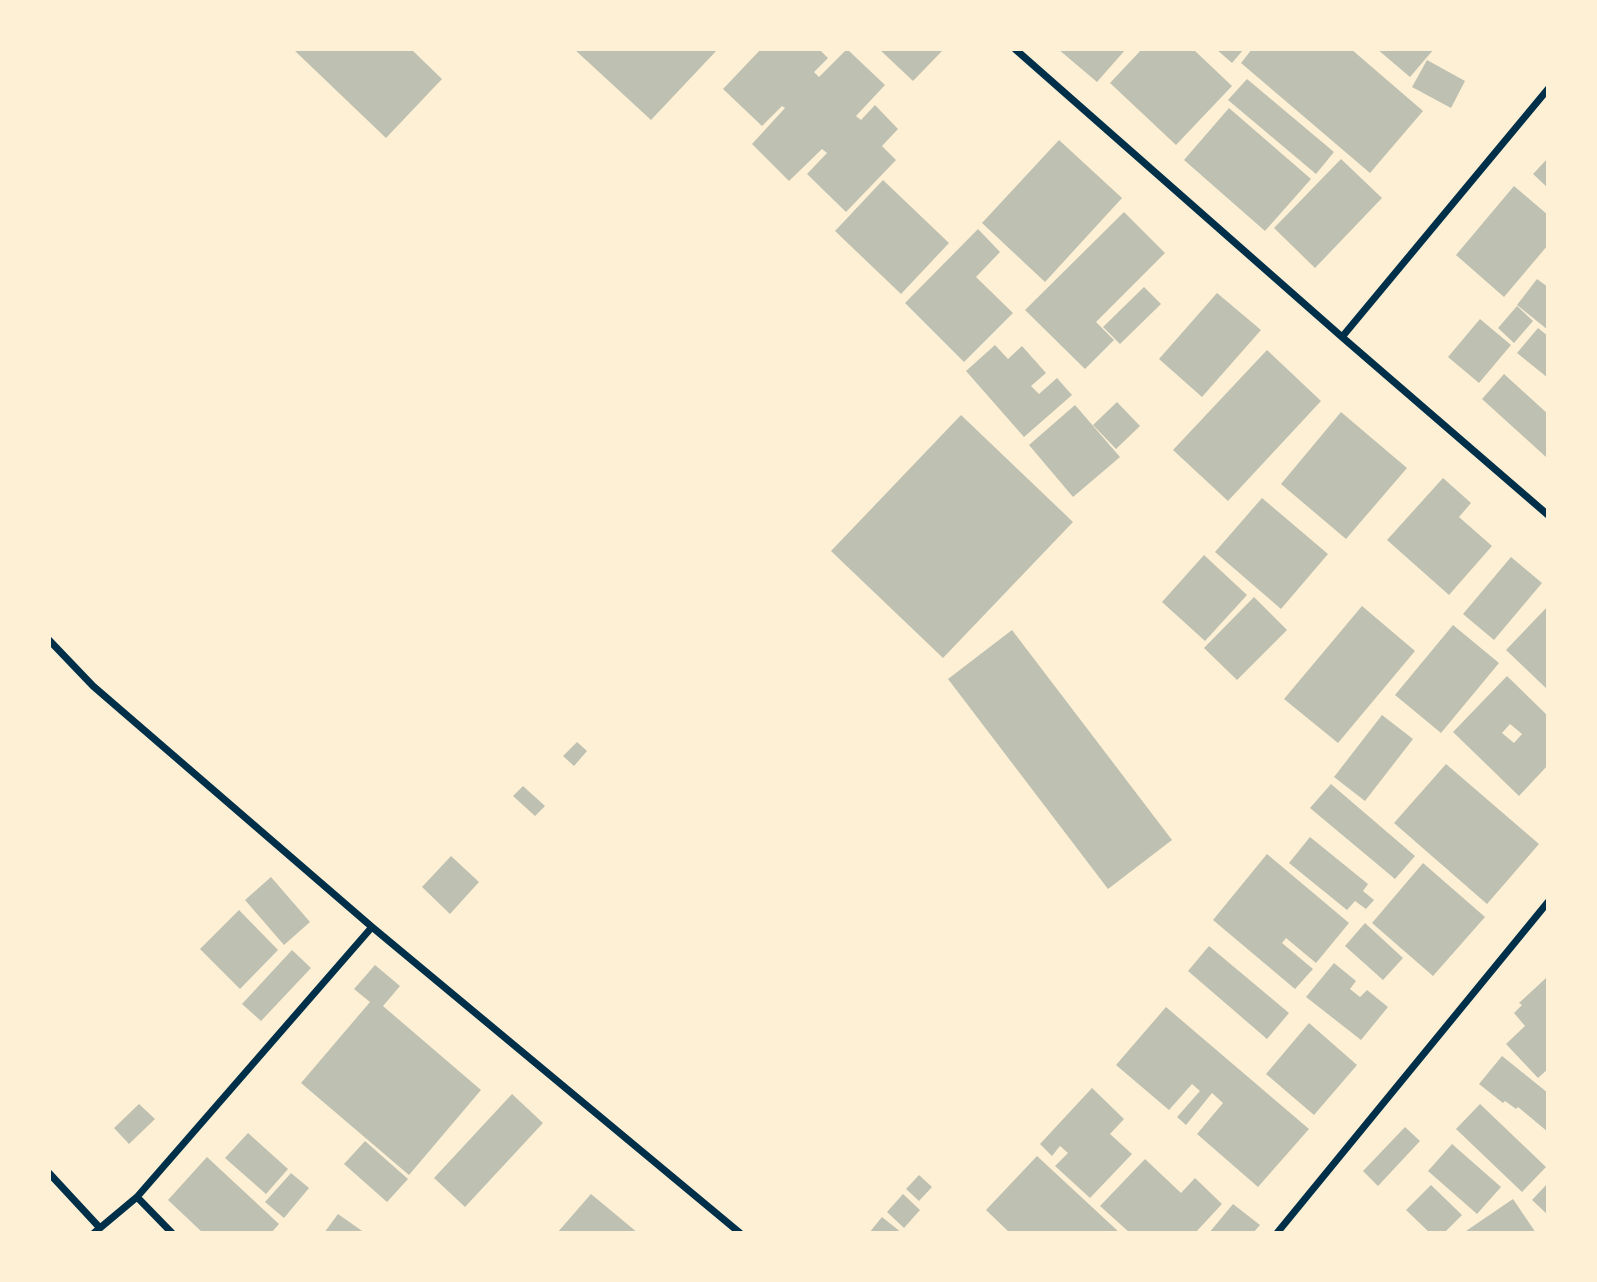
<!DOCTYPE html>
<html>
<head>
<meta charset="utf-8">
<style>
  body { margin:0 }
  #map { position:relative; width:1597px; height:1282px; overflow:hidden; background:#fdf0d5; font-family:"Times New Roman",serif }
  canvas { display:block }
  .frame { position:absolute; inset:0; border:51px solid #fdf0d5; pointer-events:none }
</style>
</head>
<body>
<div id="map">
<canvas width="1597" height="1282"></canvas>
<div class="frame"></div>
</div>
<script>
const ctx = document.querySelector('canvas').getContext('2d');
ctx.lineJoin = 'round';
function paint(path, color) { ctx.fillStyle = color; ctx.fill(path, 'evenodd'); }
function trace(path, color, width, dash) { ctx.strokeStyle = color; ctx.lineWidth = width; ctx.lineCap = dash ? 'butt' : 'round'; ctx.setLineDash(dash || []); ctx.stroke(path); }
paint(new Path2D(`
  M298,49H411L442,79L386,138L295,51Z
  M574,49H718L651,120Z
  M761,49H819L828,58L814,72L819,77L847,49L885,85L856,116L861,120L875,105L898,129L882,146L896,160L846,212L807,174L827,153L822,149L789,181L752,144L785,108L782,106L762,126L723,89Z
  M879,49H944L913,81Z
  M1058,49H1126L1097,82Z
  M1142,49H1193L1232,86L1176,145L1110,83Z
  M1216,49H1244L1232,63Z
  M1252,49H1351L1423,111L1370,173L1241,63Z
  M1377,49H1434L1410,77Z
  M1427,60L1465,81L1451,108L1412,87Z
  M1247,79L1334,152L1316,174L1228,100Z
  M1229,108L1311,179L1265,231L1184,160Z
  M1059,140L1122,198L1045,282L982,223Z
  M1548,158V188L1533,174Z
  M1341,159L1382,198L1315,268L1274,228Z
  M883,180L949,243L901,294L835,231Z
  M1514,186L1548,215V245L1504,297L1456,255Z
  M1124,212L1165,253L1096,322L1114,340L1085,369L1025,310Z
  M978,229L1000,252L976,277L1013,313L964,362L905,303Z
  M1537,279L1548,287V330L1517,305Z
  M1144,287L1161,304L1120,344L1103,327Z
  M1217,293L1261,330L1202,397L1159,359Z
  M1517,306L1533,321L1514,343L1498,328Z
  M1480,319L1511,345L1479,383L1448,357Z
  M1538,328L1548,336V378L1517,353Z
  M995,345L1008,359L1022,346L1046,373L1031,386L1039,394L1057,378L1072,395L1024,437L966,371Z
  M1267,350L1321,401L1228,501L1173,450Z
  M1504,374L1548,414L1546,457L1482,399Z
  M1117,402L1140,426L1116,449L1093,425Z
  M1075,405L1120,457L1073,497L1029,445Z
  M1341,412L1407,468L1346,539L1281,484Z
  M961,415L1073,522L943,658L831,551Z
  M1443,478L1471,503L1459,517L1492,546L1449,595L1387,540Z
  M1262,498L1328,554L1281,609L1215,552Z
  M1204,555L1247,595L1205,641L1162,602Z
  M1511,557L1542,583L1494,640L1463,614Z
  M1254,597L1287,630L1237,680L1204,648Z
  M1362,606L1415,651L1338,743L1284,699Z
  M1548,606V690L1506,650Z
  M1453,625L1499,663L1441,733L1395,695Z
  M1012,630L1172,840L1108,889L948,679Z
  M1507,676L1548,716V765L1519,796L1453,732ZM1510,724L1522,734L1514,743L1502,733Z
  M1382,715L1413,739L1365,801L1334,777Z
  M577,742L587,751L574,766L563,756Z
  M1446,764L1539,844L1487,904L1394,823Z
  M1331,784L1415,856L1395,879L1310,808Z
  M523,786L545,806L535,816L513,796Z
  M1310,837L1368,884L1363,891L1374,900L1366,909L1355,901L1347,910L1289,863Z
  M1267,854L1349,923L1316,963L1286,938L1282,943L1313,969L1295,989L1213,920Z
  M451,856L479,882L450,914L422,887Z
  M1423,863L1485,917L1433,976L1372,923Z
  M271,877L310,922L284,945L245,900Z
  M239,910L278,950L240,989L200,949Z
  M1365,923L1403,958L1383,980L1345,946Z
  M1209,946L1289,1013L1267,1039L1188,971Z
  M292,950L311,968L261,1021L242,1004Z
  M1334,963L1356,981L1350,989L1360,997L1367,990L1388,1007L1361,1040L1306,997Z
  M375,965L400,986L383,1006L481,1090L409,1175L301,1083L370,1002L354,989Z
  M1546,978L1548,1069L1538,1078L1506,1044L1525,1026L1514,1013L1522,1005L1519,1003Z
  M1166,1007L1309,1129L1258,1187L1197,1134L1223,1103L1212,1093L1186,1125L1177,1117L1200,1091L1192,1084L1169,1110L1116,1065Z
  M1309,1023L1357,1065L1314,1115L1266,1074Z
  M1502,1056L1548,1093V1132L1518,1107L1516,1109L1505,1101L1503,1103L1479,1084Z
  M1092,1088L1124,1119L1110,1134L1132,1154L1090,1198L1055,1166L1068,1153L1060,1146L1052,1156L1040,1144Z
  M512,1094L543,1123L465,1207L434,1178Z
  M139,1104L155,1119L129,1144L114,1128Z
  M1480,1104L1546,1167L1522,1192L1456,1129Z
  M1405,1127L1420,1141L1378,1186L1363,1171Z
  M248,1133L288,1169L266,1194L225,1158Z
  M365,1141L408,1179L387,1202L344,1164Z
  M1452,1144L1501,1187L1477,1214L1428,1171Z
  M1037,1156L1120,1233H1061L1059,1231L1057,1233H1010L986,1210Z
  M207,1157L279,1224L271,1233H203L168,1200Z
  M1145,1159L1181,1193L1195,1178L1222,1204L1195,1233H1130L1100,1206Z
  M291,1173L309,1188L284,1218L265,1202Z
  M919,1175L932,1187L919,1201L906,1189Z
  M1548,1183V1215L1532,1200Z
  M1431,1185L1462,1215L1444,1233H1430L1406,1210Z
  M591,1194L638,1233H557Z
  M903,1194L920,1210L904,1228L887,1212Z
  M1513,1199L1536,1233H1463Z
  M1233,1204L1260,1225L1253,1233H1209Z
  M338,1214L365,1233H324Z
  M882,1217L902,1233H869Z`), '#bec0b2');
trace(new Path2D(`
  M1015,49L1342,337L1548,515
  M1342,337L1548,89
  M49,640L93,686L372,927L740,1233
  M49,1173L100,1228
  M137,1197L172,1233
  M94,1233L137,1197L372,927
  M1277,1233L1548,902`), '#003049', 7);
</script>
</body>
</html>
